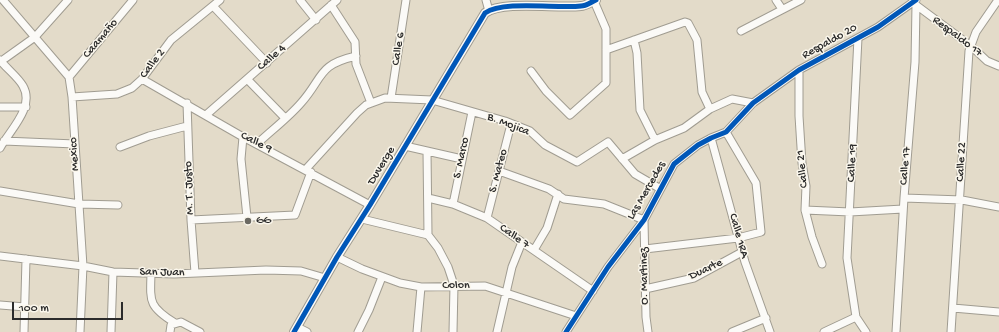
<!DOCTYPE html>
<html>
<head>
<meta charset="utf-8">
<style>
  body { margin:0 }
  #map { position:relative; width:999px; height:332px; overflow:hidden; background:#e3dbc9; font-family:"Gochi Hand",sans-serif }
  canvas { display:block }
  .scale { position:absolute; left:12px; top:302px; width:111px; height:18px; box-sizing:border-box; border:2px solid #2b2b2b; border-top:0; padding-left:5px; font-size:12px; line-height:14px; white-space:nowrap; color:#2b2b2b; -webkit-text-stroke:3px #fbf7ec; paint-order:stroke }
</style>
</head>
<body>
<div id="map">
<canvas width="999" height="332"></canvas>
<div class="scale">100 m</div>
</div>
<script>
const ctx = document.querySelector('canvas').getContext('2d');
ctx.lineJoin = 'round';
function trace(path, color, width, dash) { ctx.strokeStyle = color; ctx.lineWidth = width; ctx.lineCap = dash ? 'butt' : 'round'; ctx.setLineDash(dash || []); ctx.stroke(path); }
function label(font, color, halo, rows, align = 'center') {
  ctx.font = font + ' "Gochi Hand",sans-serif'; ctx.lineWidth = 3; ctx.setLineDash([]); ctx.textBaseline = 'middle'; ctx.strokeStyle = halo; ctx.fillStyle = color; for (const [text, x, y, turn = 0] of rows) {
    ctx.save(); ctx.translate(x, y); ctx.rotate((+turn || 0) * Math.PI / 180); ctx.textAlign = isNaN(turn) ? turn : align; if (halo) ctx.strokeText(text, 0, 0); ctx.fillText(text, 0, 0); ctx.restore();
  }
}
const minor = new Path2D(`
  M3,0L69,77L72,97L83,266L80,332
  M300,0L316,20
  M486,0L489,11
  M776,0L782,9
  M331,5L355,42L356,64L371,103
  M916,5L971,46L987,61L999,66
  M213,6L267,63
  M741,31L801,0
  M858,38L847,258L856,317L866,332
  M634,40L637,53L640,110L655,140
  M606,50L685,22L688,23L697,40L702,92L710,109
  M0,60C7,69 18,77 23,86C35,107 10,130 0,148
  M0,62L35,37L68,0
  M799,70V116L802,163L806,186L805,210L812,237L822,264
  M531,71L546,91L570,115L606,83V29L594,1
  M69,77L133,0
  M142,79L243,137L370,205
  M247,79L285,118
  M72,97L117,94L132,88L142,79L171,40L220,0
  M391,98L406,0
  M187,103L191,220L195,273
  M0,107H26
  M206,115L337,0
  M243,137L241,159L247,217
  M711,138L745,262L770,332
  M4,141L75,144
  M258,143C272,130 289,117 301,103C324,77 317,65 356,56
  M405,146L462,159
  M120,147L149,136L187,126
  M427,151L428,235
  M622,159L655,140L684,128L710,109L732,99L753,103
  M306,169L357,113L366,105L385,98L432,100L505,121L530,131L545,145L577,162L608,142L635,174L659,188
  M499,171L549,189L564,199L604,204L644,220L646,317L648,332
  M0,191L79,204L118,205
  M428,198L453,204L487,218L593,291
  M904,198L962,200L999,207
  M453,204L472,112
  M805,210L850,212L903,209
  M487,218L511,124
  M362,219L428,235L438,248L448,267L454,285L453,332
  M191,220L295,215L311,172
  M645,249L738,238L761,232L756,183L726,132
  M534,250L547,228L558,194
  M0,256L83,266L113,272L174,274L266,270L301,271L325,278
  M337,257L362,269L400,283L421,287L485,286L576,316
  M151,274C150,302 149,307 175,323
  M645,289L694,278L742,252
  M0,305L25,307
  M953,308L999,312
  M297,327L307,332
  M24,332L26,259
  M111,332L113,272
  M170,332L171,325L181,322L200,332
  M358,332L369,310L382,277
  M417,332L421,287
  M497,332L512,267L522,242
  M566,332L608,267L644,220L674,164L698,145L711,138L726,132L753,103L799,70L878,27L916,0
  M732,332L766,318
  M824,332L856,317
  M896,332L904,198L915,62L916,5L913,0
  M951,332L969,51L976,32L998,0`);
const tertiary = new Path2D(`
  M294,332L337,257L370,205L485,13C504,0 558,9 581,6C586,6 591,2 596,0`);
trace(minor, '#a09c91', 9);
trace(tertiary, '#a09c91', 10);
trace(minor, '#fbfaf7', 7);
trace(tertiary, '#fbfaf7', 8);
trace(new Path2D(`
  M294,332L337,257L370,205L485,13C504,0 558,9 581,6C586,6 591,2 596,0
  M566,332L608,267L644,220L674,164L698,145L711,138L726,132L753,103L799,70L878,27L916,0`), '#0057b8', 5);
for (const [x, y, r, color] of [
  [248,221,4,"#6b6962"]
]) { const dot = new Path2D(); dot.arc(x, y, r, 0, 2 * Math.PI); ctx.fillStyle = color; ctx.fill(dot); trace(dot, '#fbf7ec', 1.5); }
label('12px', '#2b2b2b', '#fbf7ec', [
  ["Respaldo 17",957,37,37],
  ["Caamaño",101,39,-50],
  ["Respaldo 20",830,42,-29],
  ["Calle 6",399,49,-81],
  ["Calle 4",272,58,-41],
  ["Calle 2",153,64,-53],
  ["B. Mojica",508,125,21],
  ["Calle 9",256,143,27],
  ["Mexico",75,154,-94],
  ["S. Marco",462,158,-78],
  ["Calle 22",962,162,-87],
  ["Calle 19",853,163,-87],
  ["Duverge",382,166,-59],
  ["Calle 17",906,166,-85],
  ["Calle 21",803,169,-96],
  ["S. Mateo",499,171,-75],
  ["M. T. Justo",190,188,-92],
  ["Las Mercedes",647,191,-60],
  ["Calle 1RA",738,236,74],
  ["Calle 7",514,237,35],
  ["Duarte",706,270,-25],
  ["San Juan",162,273,1],
  ["O. Martinez",645,276,-91],
  ["Colon",456,286]
]);
label('12px', '#2b2b2b', '#fbf7ec', [
  ["GG",256,221]
], 'left');
</script>
</body>
</html>
